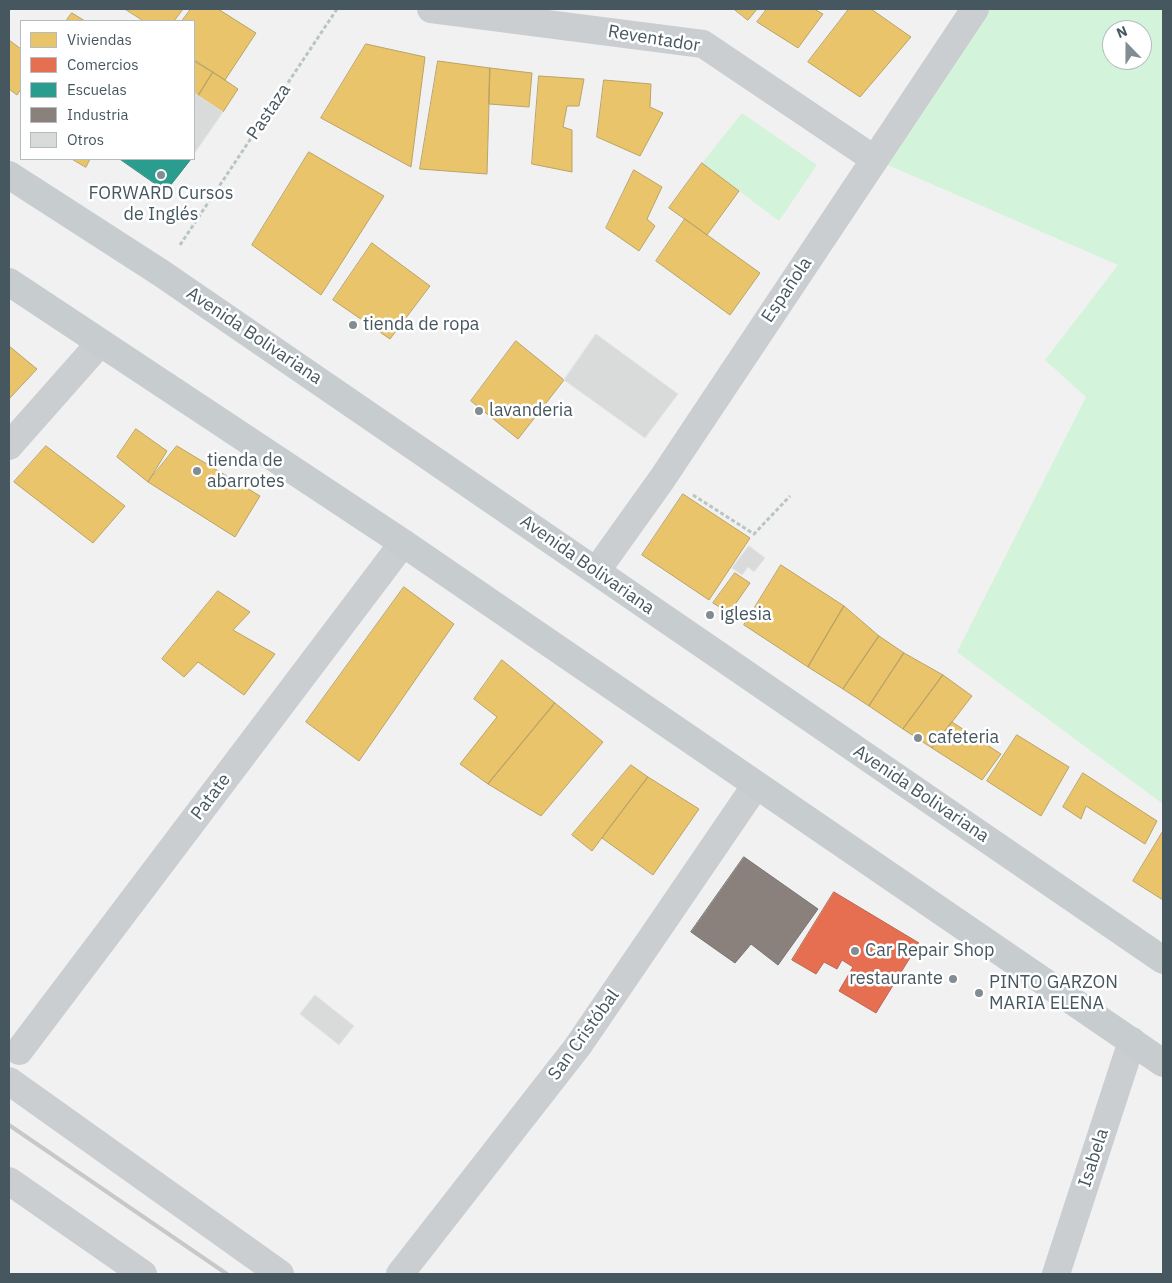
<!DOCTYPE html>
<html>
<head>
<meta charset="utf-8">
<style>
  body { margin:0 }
  #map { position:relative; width:1172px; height:1283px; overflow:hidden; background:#f2f1f1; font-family:"IBM Plex Sans",sans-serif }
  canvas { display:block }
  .frame { position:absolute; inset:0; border:10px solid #465760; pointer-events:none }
  .legend { position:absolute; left:20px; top:20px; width:175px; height:140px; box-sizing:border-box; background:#fff; border:1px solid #b5bcbf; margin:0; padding:6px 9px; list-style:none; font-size:15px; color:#465760 }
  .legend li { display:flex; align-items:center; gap:10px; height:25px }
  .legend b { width:25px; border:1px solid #b5bcbf }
  .north { position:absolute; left:1102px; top:20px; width:50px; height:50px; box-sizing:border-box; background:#fff; border:1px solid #b5bcbf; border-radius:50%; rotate:338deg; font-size:14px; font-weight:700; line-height:20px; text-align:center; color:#465760 }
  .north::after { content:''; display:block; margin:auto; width:18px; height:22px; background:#828d93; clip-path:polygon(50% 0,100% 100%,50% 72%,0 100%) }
</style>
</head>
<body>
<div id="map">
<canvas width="1172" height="1283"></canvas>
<div class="frame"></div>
<ul class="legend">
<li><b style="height:14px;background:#e9c46a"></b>Viviendas</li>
<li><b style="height:14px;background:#e76f51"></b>Comercios</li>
<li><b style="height:14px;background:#2a9d8f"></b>Escuelas</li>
<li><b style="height:14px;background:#8a817c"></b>Industria</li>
<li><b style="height:14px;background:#d9dada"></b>Otros</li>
</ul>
<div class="north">N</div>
</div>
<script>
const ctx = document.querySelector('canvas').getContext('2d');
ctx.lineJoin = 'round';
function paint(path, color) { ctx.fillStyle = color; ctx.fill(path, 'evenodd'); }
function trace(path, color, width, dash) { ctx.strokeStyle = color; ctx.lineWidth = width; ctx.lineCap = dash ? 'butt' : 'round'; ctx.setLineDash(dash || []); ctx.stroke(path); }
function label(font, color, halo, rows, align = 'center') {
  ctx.font = font + ' "IBM Plex Sans",sans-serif'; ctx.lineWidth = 5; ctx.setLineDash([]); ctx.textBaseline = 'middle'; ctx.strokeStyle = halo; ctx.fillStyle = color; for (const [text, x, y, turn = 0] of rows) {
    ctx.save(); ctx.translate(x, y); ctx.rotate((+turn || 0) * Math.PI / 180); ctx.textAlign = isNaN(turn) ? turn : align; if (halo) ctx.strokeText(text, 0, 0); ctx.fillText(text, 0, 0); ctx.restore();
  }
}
paint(new Path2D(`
  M975,9H1163V804L957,652L1086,397L1045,360L1118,265L874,159ZM1112,30H1142V60H1112Z
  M742,113L817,165L779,221L702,163Z`), '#d4f3db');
const homes = new Path2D(`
  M125,9H183L174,21H144Z
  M191,9H218L256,33L225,80L194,61V21H182Z
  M734,9H757L748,20Z
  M767,9H814L823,14L798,48L757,22Z
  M849,9H871L911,37L860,97L808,62Z
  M72,13L85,21H66Z
  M9,40L21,49V89L17,95L9,89Z
  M366,44L425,57L411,167L321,118Z
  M194,60L213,72L198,96L194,93Z
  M438,61L490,68L487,174L420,169Z
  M490,68L532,73L529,107L489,104Z
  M213,72L238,89L223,112L198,96Z
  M539,76L584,79L579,106H567L563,127L572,130V172L532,164Z
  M604,80L651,84L650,107L663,113L640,156L597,137Z
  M309,152L384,196L321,295L252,245Z
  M72,159H90L86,167Z
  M702,163L739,191L707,235L669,208Z
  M634,170L662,187L647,219L655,226L639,251L606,228Z
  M685,219L760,273L730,315L656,261Z
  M372,243L430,286L390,339L333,300Z
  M516,341L564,380L518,439L471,401Z
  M9,346L37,369L9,399Z
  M136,429L167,451L148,482L117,457Z
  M46,446L125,506L93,543L14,482Z
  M177,446L260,496L235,537L148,482Z
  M683,494L750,538L709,600L642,555Z
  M781,565L844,606L808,667L744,625Z
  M735,573L750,583L729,613L713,603Z
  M404,587L454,624L359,761L306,722Z
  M218,591L250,612L233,630L275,654L244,695L198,662L184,677L162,659Z
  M844,606L879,636L843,689L808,667Z
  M879,636L904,653L869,706L843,689Z
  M904,653L943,675L903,729L869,706Z
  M502,660L555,703L488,784L460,764L497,717L474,699Z
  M943,675L972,696L932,748L903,729Z
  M555,703L603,742L541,816L488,784Z
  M952,722L1001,754L982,780L932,748Z
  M1017,735L1069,767L1041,816L987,781Z
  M631,765L648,777L592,851L572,835Z
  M1083,773L1157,821L1145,844L1086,806L1081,819L1063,807Z
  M648,777L699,809L653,875L602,838Z
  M1163,831V900L1133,881Z`);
paint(homes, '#e9c46a');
trace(homes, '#b8a367', 1);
const shops = new Path2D(`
  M834,892L919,943L876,1013L839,991L853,967L842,960L837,969L824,962L816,974L792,960Z`);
paint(shops, '#e76f51');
trace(shops, '#b76856', 1);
const schools = new Path2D(`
  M120,159H191L166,191Z`);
paint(schools, '#2a9d8f');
trace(schools, '#328881', 1);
const industry = new Path2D(`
  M744,857L818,909L778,965L751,944L735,963L691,932Z`);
paint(industry, '#8a817c');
trace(industry, '#767474', 1);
const building = new Path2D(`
  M194,93L223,112L194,154Z
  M596,334L678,394L645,438L564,380Z
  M749,546L765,558L754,572L748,567L742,575L732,568Z
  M315,995L354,1026L339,1045L300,1014Z`);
paint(building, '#d9dada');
trace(building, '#e3e3e4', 1);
trace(new Path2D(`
  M180,245L337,9
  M693,495L754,534L790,496`), '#b8c6c0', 3, [4, 2.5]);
trace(new Path2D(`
  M431,9L703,44L874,159
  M9,446L100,343
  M597,570L662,479L975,9
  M19,1051L403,543
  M9,1081L280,1274
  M9,1181L143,1274
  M400,1274L578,1046L756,785
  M1056,1274L1132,1041`), '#caced1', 28);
trace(new Path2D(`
  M9,175L161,273L1163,960
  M9,282L403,543L1163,1063`), '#c7cccf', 28);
trace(new Path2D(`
  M9,1125L227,1274`), '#c6c8ca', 4);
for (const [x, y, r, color] of [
  [161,175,5,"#828d93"],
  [353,325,5,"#828d93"],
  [479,411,5,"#828d93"],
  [197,471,5,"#828d93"],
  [710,615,5,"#828d93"],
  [918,738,5,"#828d93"],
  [855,951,5,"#828d93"],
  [953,979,5,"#828d93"],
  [979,993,5,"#828d93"]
]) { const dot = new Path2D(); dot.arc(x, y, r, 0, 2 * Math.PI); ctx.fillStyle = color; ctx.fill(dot); trace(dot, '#fff', 2); }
label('18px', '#465760', '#fff', [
  ["Reventador",654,39,9],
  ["Pastaza",269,112,-56],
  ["Española",787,290,-56],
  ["Avenida Bolivariana",254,336,34],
  ["Avenida Bolivariana",587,565,35],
  ["Avenida Bolivariana",921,794,34],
  ["Patate",211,797,-53],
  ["San Cristóbal",584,1035,-54],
  ["Isabela",1094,1158,-72]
]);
label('18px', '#465760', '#fff', [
  ["FORWARD Cursos",161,194,"center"],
  ["de Inglés",161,215,"center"],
  ["tienda de ropa",363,325],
  ["lavanderia",489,411],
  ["tienda de",207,461],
  ["abarrotes",207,482],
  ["iglesia",720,615],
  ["cafeteria",928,738],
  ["Car Repair Shop",865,951],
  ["restaurante",943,979,"right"],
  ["PINTO GARZON",989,983],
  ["MARIA ELENA",989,1004]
], 'left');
</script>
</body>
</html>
